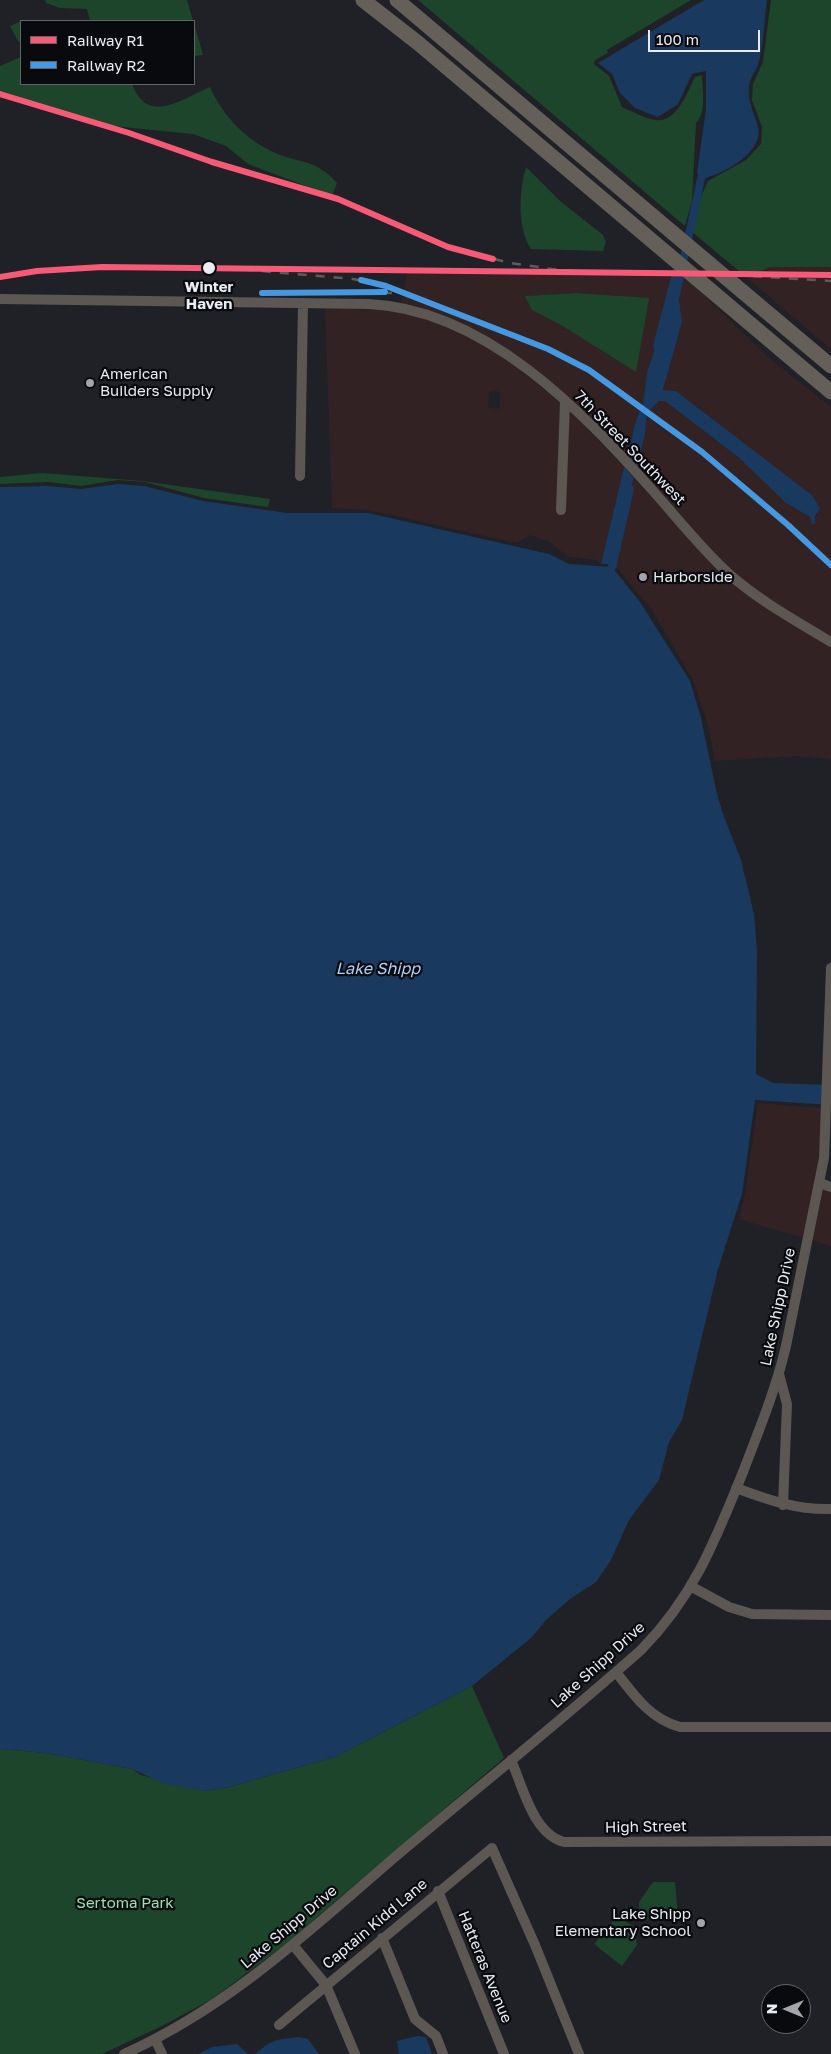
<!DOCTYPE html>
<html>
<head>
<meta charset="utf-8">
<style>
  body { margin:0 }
  #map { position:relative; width:831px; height:2054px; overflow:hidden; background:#202126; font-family:"Golos Text",sans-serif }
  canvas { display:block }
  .legend { position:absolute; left:20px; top:20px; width:175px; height:65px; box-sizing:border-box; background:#090a0e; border:1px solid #636469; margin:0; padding:6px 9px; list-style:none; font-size:15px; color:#e9ecf2 }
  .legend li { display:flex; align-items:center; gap:10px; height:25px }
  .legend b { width:25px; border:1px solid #636469 }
  .north { position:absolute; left:761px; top:1984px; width:50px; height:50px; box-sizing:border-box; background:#090a0e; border:1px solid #636469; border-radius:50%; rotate:270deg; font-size:14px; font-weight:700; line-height:20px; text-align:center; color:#e9ecf2 }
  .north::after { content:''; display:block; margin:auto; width:18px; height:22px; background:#a3a5ab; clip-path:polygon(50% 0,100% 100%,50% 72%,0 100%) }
  .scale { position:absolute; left:648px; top:30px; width:112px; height:22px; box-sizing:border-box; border:2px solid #e9ecf2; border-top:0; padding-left:6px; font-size:15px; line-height:18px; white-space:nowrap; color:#e9ecf2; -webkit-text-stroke:4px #090a0e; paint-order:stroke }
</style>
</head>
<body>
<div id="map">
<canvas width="831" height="2054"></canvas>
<ul class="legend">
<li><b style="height:6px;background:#f75a77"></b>Railway R1</li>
<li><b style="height:6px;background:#4699e1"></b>Railway R2</li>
</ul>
<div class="north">N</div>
<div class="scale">100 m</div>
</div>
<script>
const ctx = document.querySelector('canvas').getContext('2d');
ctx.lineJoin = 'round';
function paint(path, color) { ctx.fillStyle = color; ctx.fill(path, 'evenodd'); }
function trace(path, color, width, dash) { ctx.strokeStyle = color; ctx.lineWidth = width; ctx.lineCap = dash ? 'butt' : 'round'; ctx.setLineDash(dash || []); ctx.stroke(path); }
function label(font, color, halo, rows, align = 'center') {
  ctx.font = font + ' "Golos Text",sans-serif'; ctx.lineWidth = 4.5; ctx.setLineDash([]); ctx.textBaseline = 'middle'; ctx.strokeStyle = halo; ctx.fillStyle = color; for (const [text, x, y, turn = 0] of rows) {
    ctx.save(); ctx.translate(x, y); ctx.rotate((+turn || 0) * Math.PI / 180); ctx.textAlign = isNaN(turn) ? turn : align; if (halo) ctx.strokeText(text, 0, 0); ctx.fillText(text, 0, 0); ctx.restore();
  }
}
paint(new Path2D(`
  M770,267H831V349L740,272H759Z
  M461,268L673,271L653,345L654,351L647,373L643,404L636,420L627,457L570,398L482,334L440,314L401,303L408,270ZM577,293L622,296L636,371L561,325L526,296Z
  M680,272L769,358L831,407V638L757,591L730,569L637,468L645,434L647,413L659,401H665L738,457L787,503L810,517L811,521L818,514L813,496L758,456L698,407L663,391L682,323L677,283Z
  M325,308L400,311L437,321L477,341L518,368L561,403L557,514H566L569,410L624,467L601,564L597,560L569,557L548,541L530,535L516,543L369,510L332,508ZM491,391H498L500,394V407L497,409L488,407L489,393Z
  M634,478L701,551L831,647V759L796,756L715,761L708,725L693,680L652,610L617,568L618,539L625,502Z
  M758,1103L822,1108L819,1158L804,1238L739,1219L745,1195Z
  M823,1189L831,1192V1246L812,1240Z`), '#322224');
paint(new Path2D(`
  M45,0H187L193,21H90L87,9L60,8L46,3Z
  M418,0H691L607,50L608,53L595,60L594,64L609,76L622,107C632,111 643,118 655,120C676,124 687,93 695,77L702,75C702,88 707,113 696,123L692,201L685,226Z
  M771,0H831V267H770L759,272H740L691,231L697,206L708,181L746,160L761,144L762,127L752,100L753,84L763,62Z
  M21,21V43L18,41L10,26L21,21H28Z
  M194,23L203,55L194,56Z
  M21,57V84H132C148,126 182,99 210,87C223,117 249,143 280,155C305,164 316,160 337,183L332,196L248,164L226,146L193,134L113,126L5,98L0,94V66Z
  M526,167L560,201L603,235L606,242L603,251L531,249C517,228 519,191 526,167Z
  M577,293L649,298L636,372L561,325L532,310L525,296Z
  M43,473L142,481L270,499L268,507L204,498L145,482L118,480L81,486L48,482L0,484V477Z
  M472,1686L504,1758L283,1946L212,1999L162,2026L102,2054H0V1749L46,1753L132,1769L141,1775L206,1791L229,1787L335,1757Z
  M653,1882H675L678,1916L640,1920L639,1902Z
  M617,1916L634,1927L637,1945L622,1966L594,1944Z`), '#1c452b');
paint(new Path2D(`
  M704,0H767C764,20 764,42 759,61C757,70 750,77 749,86C747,101 754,112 758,127C764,153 722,175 701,179L697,173L706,109V71L692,74L678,104L658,117L635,108L620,93L612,74L598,63Z
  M674,266L681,271L677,283L682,322L663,390L676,391L813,496L820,509L815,516V524H812L810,517L786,503L738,457L665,401H659L647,413L645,434L637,468L627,457L636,420L643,404L647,373L654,351L653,345Z
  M624,467L634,478L625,502L618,539L617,568L613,564H601Z
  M118,484L144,486L203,501L287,513H368L549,554L569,564L612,567L640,602L690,681L701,718L716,790L723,814L741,860L754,914L757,951L756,1074L773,1083L831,1085V1105L755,1100L742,1194L718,1269L682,1420L669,1442L659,1480L629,1520L611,1560L596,1582L570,1599L546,1620L531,1638L472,1686L335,1757L229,1787L206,1791L165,1784L132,1769L46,1753L0,1749V487L48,486L81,489Z
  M417,2036L426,2037L432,2054H399L397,2041Z
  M299,2037L308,2039L319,2054H255C275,2038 274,2040 299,2037Z
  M237,2044L248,2054H198L212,2047Z`), '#19395f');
trace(new Path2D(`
  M676,295L701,179
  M612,567L630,489`), '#19395f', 8);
trace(new Path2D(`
  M0,299L368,304C485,309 581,410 654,492C678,519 701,548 728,573C758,600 796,621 831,642
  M300,476L303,303
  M561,510L565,402
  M820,1183L831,1187
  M779,1374L787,1404L783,1505
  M736,1488C768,1500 797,1510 831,1509
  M692,1587L729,1607L752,1614L831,1615
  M616,1672C634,1695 650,1719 680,1727H831
  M511,1760C523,1787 533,1834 564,1842L831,1841
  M438,1891L504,2054
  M382,1938L415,2019L436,2036L443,2054
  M293,1945L326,1985L355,2054
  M279,2025L492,1848L535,1945L579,2054
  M155,2039L162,2054
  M124,2054C228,2008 310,1930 395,1857C477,1788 561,1721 641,1650C694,1596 715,1541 743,1472C759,1430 776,1389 786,1346L824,1158L831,968`), '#5c5752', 10);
trace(new Path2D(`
  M363,0L418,43L831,392
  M397,0L673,233
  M743,292L831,366`), '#645f59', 15);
trace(new Path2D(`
  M0,94L129,133L212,162L338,199L448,247L510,263L552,269L598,273
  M226,268L353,279L386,286L565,357L613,385L702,452L788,525L831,565
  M717,274L831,281
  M262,293H392`), '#5c5c5c', 2.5, [9, 9]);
trace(new Path2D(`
  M673,233L743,292`), '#645f59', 15);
trace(new Path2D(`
  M0,94L129,133L212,162L338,199L448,247L493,259
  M0,277L37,271L102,267L831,275`), '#f75a77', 6);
trace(new Path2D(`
  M361,280L386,286L548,349L589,370L702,452L788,525L831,565
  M262,293L385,292`), '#4699e1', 6);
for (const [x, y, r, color] of [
  [209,268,7,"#e9ecf2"],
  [90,383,5,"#a3a5ab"],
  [643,577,5,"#a3a5ab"],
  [701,1923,5,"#a3a5ab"]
]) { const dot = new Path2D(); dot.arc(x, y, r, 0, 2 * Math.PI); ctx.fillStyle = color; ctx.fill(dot); trace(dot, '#090a0e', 2); }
label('bold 15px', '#e9ecf2', '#090a0e', [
  ["Winter",209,287],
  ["Haven",209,304]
]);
label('15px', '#e9ecf2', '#090a0e', [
  ["American",100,374],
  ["Builders Supply",100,391],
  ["Harborside",653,577],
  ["Lake Shipp",691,1914,"right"],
  ["Elementary School",691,1931,"right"]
], 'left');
label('15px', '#e9ecf2', '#090a0e', [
  ["7th Street Southwest",630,448,46],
  ["Lake Shipp Drive",778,1307,-78],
  ["Lake Shipp Drive",598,1665,-42],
  ["High Street",646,1827,-1],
  ["Captain Kidd Lane",375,1924,-40],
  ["Lake Shipp Drive",289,1927,-40],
  ["Hatteras Avenue",485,1967,68]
]);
label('15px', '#93e5ab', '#090a0e', [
  ["Sertoma Park",125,1903]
]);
label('italic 16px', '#afd1fa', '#090a0e', [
  ["Lake Shipp",378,969]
]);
</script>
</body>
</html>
